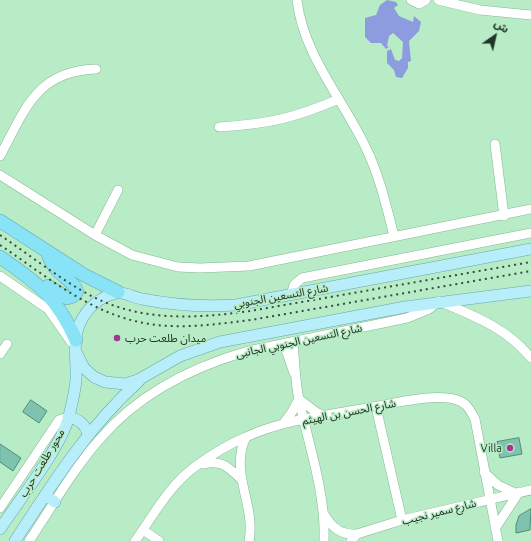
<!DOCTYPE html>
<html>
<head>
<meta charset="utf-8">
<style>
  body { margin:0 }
  #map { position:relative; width:531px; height:541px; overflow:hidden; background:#b8ecc6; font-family:Ubuntu,"Noto Sans Arabic",sans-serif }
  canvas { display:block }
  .north { position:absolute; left:475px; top:16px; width:40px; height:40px; -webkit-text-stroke:3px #b8ecc6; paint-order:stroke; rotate:34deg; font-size:11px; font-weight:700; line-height:16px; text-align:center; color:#213527 }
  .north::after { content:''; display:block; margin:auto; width:14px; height:18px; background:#213527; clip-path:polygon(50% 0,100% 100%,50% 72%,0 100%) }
</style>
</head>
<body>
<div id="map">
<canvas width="531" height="541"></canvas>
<div class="north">ش</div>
</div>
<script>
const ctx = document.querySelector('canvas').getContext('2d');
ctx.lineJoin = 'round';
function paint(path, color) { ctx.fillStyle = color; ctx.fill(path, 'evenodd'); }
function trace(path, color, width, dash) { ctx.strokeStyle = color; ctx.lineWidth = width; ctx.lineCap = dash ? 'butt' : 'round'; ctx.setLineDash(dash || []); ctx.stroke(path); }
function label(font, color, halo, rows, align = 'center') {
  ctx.font = font + ' Ubuntu,"Noto Sans Arabic",sans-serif'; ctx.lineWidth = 3; ctx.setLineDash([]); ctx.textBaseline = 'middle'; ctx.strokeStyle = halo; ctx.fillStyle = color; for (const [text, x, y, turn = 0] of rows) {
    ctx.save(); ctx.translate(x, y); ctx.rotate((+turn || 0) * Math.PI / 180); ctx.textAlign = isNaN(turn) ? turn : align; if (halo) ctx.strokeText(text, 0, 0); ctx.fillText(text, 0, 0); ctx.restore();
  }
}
paint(new Path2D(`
  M387,0L396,2L398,5L394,8L399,16L413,22L414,16L421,22L419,31L409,41L411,61L408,62V68L402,78L396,77L394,70L387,63V51L391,49L395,60L399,61L402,58L403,42L393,33L389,36L387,46L389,47L386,49L381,43H371L365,37V18L376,15L380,5Z`), '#8d9cde');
const building = new Path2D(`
  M31,400L47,411L39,423L23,412Z
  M519,438L522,454L500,458L497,442Z
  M0,444L21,458L13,471L0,462Z
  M531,509L530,530L516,533V525L519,516Z`);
paint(building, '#7fc2ae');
trace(building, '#4c8d7b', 1);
const minor = new Path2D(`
  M297,0C303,54 342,98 365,146C379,174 386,205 394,236
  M411,0L419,4L426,0
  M438,0L480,10L531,15
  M219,127C269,124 294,118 339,99
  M495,144L504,216
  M0,156C25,110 36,71 96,69
  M0,175L95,235L132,255L178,267L200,268L249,266L531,209
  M95,235L118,190
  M0,276L48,309L71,342
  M291,295L294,285L302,278L531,233
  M293,343C295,362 295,381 299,400C309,446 326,494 324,541
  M284,344L294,373
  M0,354L7,344
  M376,407L402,520
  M283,424L292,412L299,399L316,412L325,416
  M246,437C229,472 256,505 249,541
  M204,464C222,459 229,468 242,480
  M484,472L498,485L515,493
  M0,508L59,420L68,417
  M324,514C332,528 341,535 357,534
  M496,527L519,492
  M143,530L159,541
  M29,541C52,507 72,471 99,440C137,395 192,367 248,351L407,318L429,309L439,301C474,316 507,328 531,358
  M135,541C153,516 170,484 196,466C211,455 229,444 246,437C285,419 331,415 373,407C395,403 436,393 457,400C467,403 470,410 475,419L498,541
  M351,541L357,534L402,520L531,490`);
const major = new Path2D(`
  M77,354L84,368L94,377L105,382L125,384L138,380L180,356L220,342L405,307L531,291
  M68,417C79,419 85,424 88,434
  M45,495L55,502
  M0,529C19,500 61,448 69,416C72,404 75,392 76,380C77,361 72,341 80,323C87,308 100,297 116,293C123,291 135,298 142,299C173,305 205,307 236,305L531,249
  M15,541C52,484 88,427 139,381`);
const highway = new Path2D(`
  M0,221L84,275L118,292
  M48,254C50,260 53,265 57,270C63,277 91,293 67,298L48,286
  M0,257C38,283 57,297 76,340`);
trace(minor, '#85b793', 10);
trace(major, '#64a6ae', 12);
trace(highway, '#64a6ae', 14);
trace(minor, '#fff', 9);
trace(major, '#b8eefa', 11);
trace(highway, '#88e3f7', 13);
trace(new Path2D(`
  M0,235C28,254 56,276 86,293C137,322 194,319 250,311L531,262
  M0,245C45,275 89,313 144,323C179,330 216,324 251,320L531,271`), '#344c3b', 2, [2, 4]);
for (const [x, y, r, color] of [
  [117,338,4,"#a33595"],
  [510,448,4,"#a33595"]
]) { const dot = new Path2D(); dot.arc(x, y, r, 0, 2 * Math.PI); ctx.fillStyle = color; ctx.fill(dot); trace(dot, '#b8ecc6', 1.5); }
label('11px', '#213527', '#b8ecc6', [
  ["شارع التسعين الجنوبي",281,296,-10],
  ["شارع التسعين الجنوبي الجانبى",299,341,-12],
  ["شارع الحسن بن الهيثم",349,412,-11],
  ["محور طلعت حرب",42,463,-59],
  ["شارع سمير نجيب",439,512,-14]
]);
label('11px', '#213527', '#b8ecc6', [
  ["ميدان طلعت حرب",125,338],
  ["Villa",502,448,"right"]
], 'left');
</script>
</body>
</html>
